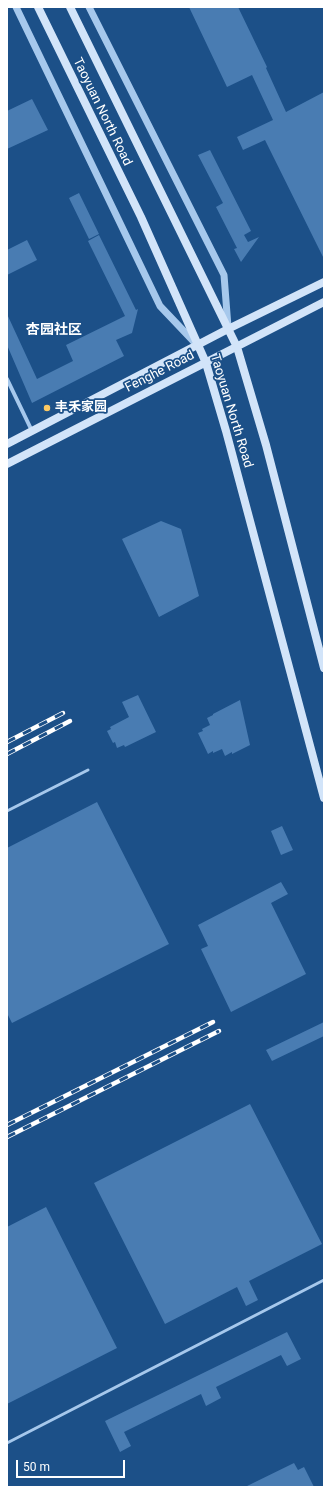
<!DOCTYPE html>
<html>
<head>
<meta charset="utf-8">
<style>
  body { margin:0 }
  #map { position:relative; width:331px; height:1494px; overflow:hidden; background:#1c5088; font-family:Roboto,sans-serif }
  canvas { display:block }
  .frame { position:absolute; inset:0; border:8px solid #fff; pointer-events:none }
  .scale { position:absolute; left:16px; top:1460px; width:109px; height:18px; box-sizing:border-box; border:2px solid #fff; border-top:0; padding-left:5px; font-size:12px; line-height:14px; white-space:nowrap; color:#fff; -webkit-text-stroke:3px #1c5088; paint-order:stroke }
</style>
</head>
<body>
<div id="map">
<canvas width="331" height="1494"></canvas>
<div class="frame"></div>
<div class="scale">50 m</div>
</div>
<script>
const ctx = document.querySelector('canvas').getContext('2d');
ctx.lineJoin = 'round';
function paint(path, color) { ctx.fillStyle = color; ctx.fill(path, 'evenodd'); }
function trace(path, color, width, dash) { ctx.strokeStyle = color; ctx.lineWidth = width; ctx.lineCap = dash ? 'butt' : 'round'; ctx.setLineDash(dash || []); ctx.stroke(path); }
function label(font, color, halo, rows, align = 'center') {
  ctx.font = font + ' Roboto,"Noto Sans SC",sans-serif'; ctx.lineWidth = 3.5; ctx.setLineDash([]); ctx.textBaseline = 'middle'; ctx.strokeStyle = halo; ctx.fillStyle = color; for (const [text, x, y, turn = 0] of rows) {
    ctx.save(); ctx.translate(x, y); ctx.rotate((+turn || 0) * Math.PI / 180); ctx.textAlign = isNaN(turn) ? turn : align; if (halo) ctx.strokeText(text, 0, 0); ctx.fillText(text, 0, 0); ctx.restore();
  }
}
paint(new Path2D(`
  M189,7H238L267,67L266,68L286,112L324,92V259L265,140L243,150L237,137L273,120L252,75L227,87Z
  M32,99L48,130L7,149V111Z
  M210,150L251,231L244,235L248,242L259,237L241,262L234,249L237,248L216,207L223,203L198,155Z
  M79,193L99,234L89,239L69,198Z
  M99,235L136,310L138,309L132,333L116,340L124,356L32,403L7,345V314L37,379L73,361L66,345L125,316L88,241Z
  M27,240L37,260L7,275V250Z
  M161,521L181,529L199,596L159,617L122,539Z
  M138,695L156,732L125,747L124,745L117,748L115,742L113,743L107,731L111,729L110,727L129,717L122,702Z
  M240,700L250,745L232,754V752L225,756L222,749L213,753V751L208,754L198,733L203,731L202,729L210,725L207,718L213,715V714Z
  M97,802L169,944L12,1023L7,1013V848Z
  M282,826L293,850L281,855L271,831Z
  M281,882L288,894L271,903L306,974L231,1012L201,949L208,946L198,925Z
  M324,1022V1036L272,1061L266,1050Z
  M250,1104L322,1244L249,1281L258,1300L246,1306L237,1287L165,1324L94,1183Z
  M46,1207L117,1348L7,1404V1227Z
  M287,1332L301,1359L287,1366L281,1355L216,1387L221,1398L206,1406L201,1394L124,1432L131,1446L120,1452L105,1421Z
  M294,1463L298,1470L304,1467L314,1487H245Z`), '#497cb2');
trace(new Path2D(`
  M7,811L88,770
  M7,1443L324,1280`), '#a6c8ec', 3);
trace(new Path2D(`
  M7,379L32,431`), '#a6c8ec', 4);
trace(new Path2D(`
  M16,7L160,306L197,345
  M89,7L224,275L228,327`), '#a6c8ec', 7);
trace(new Path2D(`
  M38,7L141,217L206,363L226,431L324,798
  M70,7L237,347L266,445L324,668
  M7,444L228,329L324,282
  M7,464L324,302`), '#d2e4f9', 8);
const rail = new Path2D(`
  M7,742L63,713
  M7,754L70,721
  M7,1125L213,1022
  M7,1137L219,1031`);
trace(rail, '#fff', 4.5);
trace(rail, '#1c5088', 3, [9]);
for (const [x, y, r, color] of [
  [47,408,4,"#fcc963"]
]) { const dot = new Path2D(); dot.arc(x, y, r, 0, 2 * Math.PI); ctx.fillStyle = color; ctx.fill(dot); trace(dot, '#1c5088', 1.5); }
label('13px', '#fff', '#1c5088', [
  ["Taoyuan North Road",102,112,64],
  ["Fenghe Road",160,372,-27],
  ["Taoyuan North Road",231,411,73]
]);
label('bold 13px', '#fff', '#1c5088', [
  ["丰禾家园",55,408]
], 'left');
label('bold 14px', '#fff', '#1c5088', [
  ["杏园社区",54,330]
]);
</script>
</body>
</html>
